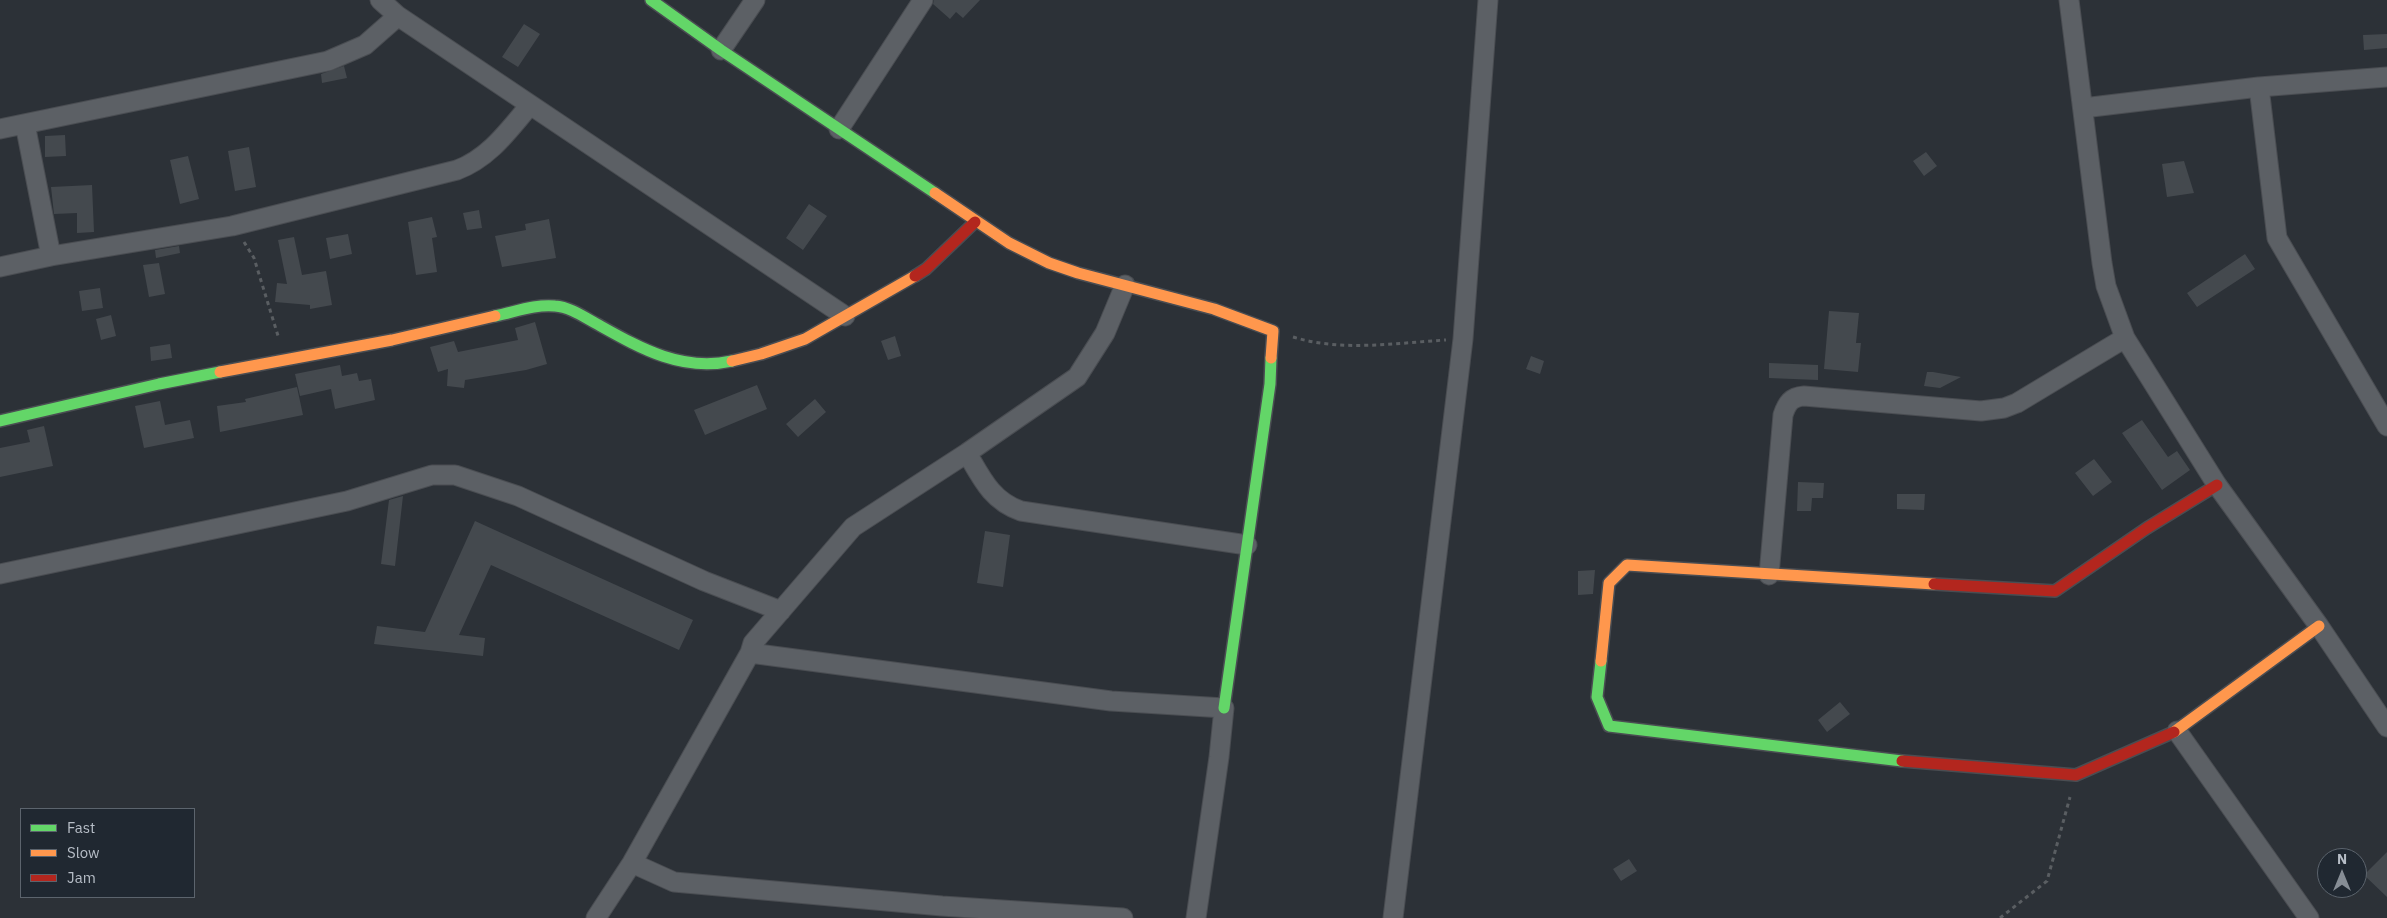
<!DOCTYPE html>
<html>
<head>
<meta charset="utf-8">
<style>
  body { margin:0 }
  #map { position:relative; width:2387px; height:918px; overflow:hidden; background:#2c3137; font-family:"IBM Plex Sans",sans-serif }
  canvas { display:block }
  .legend { position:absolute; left:20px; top:808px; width:175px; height:90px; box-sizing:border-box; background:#202831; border:1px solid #5c646d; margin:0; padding:6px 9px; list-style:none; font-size:15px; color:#b7bec7 }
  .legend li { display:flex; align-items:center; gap:10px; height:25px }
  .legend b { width:25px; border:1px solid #5c646d }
  .north { position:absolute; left:2317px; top:848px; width:50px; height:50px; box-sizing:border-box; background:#202831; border:1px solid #5c646d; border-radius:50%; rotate:0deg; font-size:14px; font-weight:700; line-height:20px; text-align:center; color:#b7bec7 }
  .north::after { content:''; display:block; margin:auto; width:18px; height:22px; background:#868d95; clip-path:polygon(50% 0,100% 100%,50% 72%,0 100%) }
</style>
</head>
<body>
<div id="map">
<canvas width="2387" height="918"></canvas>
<ul class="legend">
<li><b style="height:6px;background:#63d668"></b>Fast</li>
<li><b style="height:6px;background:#ff974d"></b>Slow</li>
<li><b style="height:6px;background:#b3261e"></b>Jam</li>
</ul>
<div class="north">N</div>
</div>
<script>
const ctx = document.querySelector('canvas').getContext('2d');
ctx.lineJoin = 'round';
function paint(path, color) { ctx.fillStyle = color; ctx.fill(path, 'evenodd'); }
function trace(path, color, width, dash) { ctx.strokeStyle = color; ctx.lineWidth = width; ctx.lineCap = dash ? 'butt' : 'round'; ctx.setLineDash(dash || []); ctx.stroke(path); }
paint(new Path2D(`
  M934,0H980L963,18L956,12L950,19L933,4Z
  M524,24L540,34L518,67L502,57Z
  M2387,34V48L2364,50L2363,35Z
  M344,66L347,78L322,83L321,74Z
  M65,135L66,156L45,157V136Z
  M249,147L256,187L235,191L228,151Z
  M1926,152L1937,166L1924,176L1913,161Z
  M188,156L199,199L180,204L170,160Z
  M2184,161L2194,193L2167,197L2162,164Z
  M92,185L94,232L77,233V213L54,214L51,187Z
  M809,204L827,216L803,250L786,238Z
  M479,210L482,228L467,230L463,213Z
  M432,217L437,237L432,238L437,272L416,275L408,222Z
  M549,219L556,258L502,267L495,236L526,230L525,224Z
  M348,234L352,254L330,259L326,238Z
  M294,237L302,275L326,271L332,305L310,309V305L275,302L277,283L287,284L278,240Z
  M179,246L180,253L156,258L155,250Z
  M2245,254L2255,269L2197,307L2187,293Z
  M159,263L165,294L149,297L143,265Z
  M100,288L103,308L82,311L79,291Z
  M1829,311L1859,313L1856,343H1861L1858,372L1824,369Z
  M111,315L116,336L101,340L96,319Z
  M535,322L547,364L526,370L465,380L464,388L447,386L448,369L438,372L430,347L454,341L458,352L518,340L515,328Z
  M895,336L901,356L888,360L881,341Z
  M170,344L172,358L151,361L150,347Z
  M1531,356L1544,361L1540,374L1526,369Z
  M1769,363L1818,365V380L1769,378Z
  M340,365L342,376L357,373L359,381L371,379L375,400L335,409L331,389L300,396L295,374Z
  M1927,372H1933L1961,377L1940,388L1924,386Z
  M757,385L767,409L705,435L694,410Z
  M297,387L303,415L220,432L217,406L246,402L245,399Z
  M815,399L826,412L798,437L786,424Z
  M160,401L165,425L190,420L194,438L144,448L135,406Z
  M2142,420L2168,457L2177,451L2190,470L2162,490L2122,433Z
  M44,426L53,466L0,477V448L30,442L27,430Z
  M2094,459L2112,482L2093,496L2075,473Z
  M1798,482L1824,483L1823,498H1812L1811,511H1797Z
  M1897,494H1925L1924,510L1897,509Z
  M403,496L395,566L381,564L389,500Z
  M475,521L693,620L679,650L491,565L459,635L485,638L483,656L374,644L377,626L425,632Z
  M985,531L1010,535L1003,587L977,583Z
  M1595,570L1593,594L1578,595V571Z
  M1840,702L1850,714L1827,732L1818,720Z
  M2387,852V897L2364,875Z
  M1629,859L1637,871L1621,881L1613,869Z`), '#44494e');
const street = new Path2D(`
  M380,0L398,16L845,316
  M2069,0L2102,263L2106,286L2125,338L2217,485L2319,626L2387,727
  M721,50L755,0
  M2259,87L2277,238L2387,426
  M2083,108L2259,87L2387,77
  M25,124L51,256
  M0,129L328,61L365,45L398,16
  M839,129L923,0
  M0,267L51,256L232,226L457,170C489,158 508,131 530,105
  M967,453C982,479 992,501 1021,511L1247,545
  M0,574L347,501L432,475H455L518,496L704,581L781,611
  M1769,575L1783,415C1787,403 1791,397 1804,396L1981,411L2004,408L2017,403L2125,338
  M750,653L1111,701L1224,708L1219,757L1196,918
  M2177,731L2309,918
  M632,863L674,882L942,906L1123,918
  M596,918L632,863L750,653L753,643L853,527L967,453L1077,377L1105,333L1125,285
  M1393,918L1463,339L1488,0`);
const fast = new Path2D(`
  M651,0L721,50L935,193
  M495,316C515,312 535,304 555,306C570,307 584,317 597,324C640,348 681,372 732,361
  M0,421L159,384L220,372
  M1601,661L1597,697L1609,726L1902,761
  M1224,708L1270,384L1271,358`);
const slow = new Path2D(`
  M935,193L1009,243L1049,263L1078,273L1214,309L1273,331L1271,358
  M732,361L761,354L805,339L915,276
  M220,372L392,340L495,316
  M1601,661L1609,583L1627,565L1934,584
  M2174,732L2319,626`);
const jam = new Path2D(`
  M915,276L926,269L975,222
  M1934,584L2055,591L2147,528L2217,485
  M1902,761L2076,775L2174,732`);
trace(street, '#4a4d52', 21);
trace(fast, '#4a4d52', 14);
trace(slow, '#4a4d52', 14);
trace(jam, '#4a4d52', 14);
trace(new Path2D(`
  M244,242L254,258L279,339
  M1293,337C1342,352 1395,343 1446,340
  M2000,918L2047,881L2070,797`), '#5a5e62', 3, [4, 4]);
trace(street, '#5c6065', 19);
trace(fast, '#63d668', 11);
trace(slow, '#ff974d', 11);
trace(jam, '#b3261e', 11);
</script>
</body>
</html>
